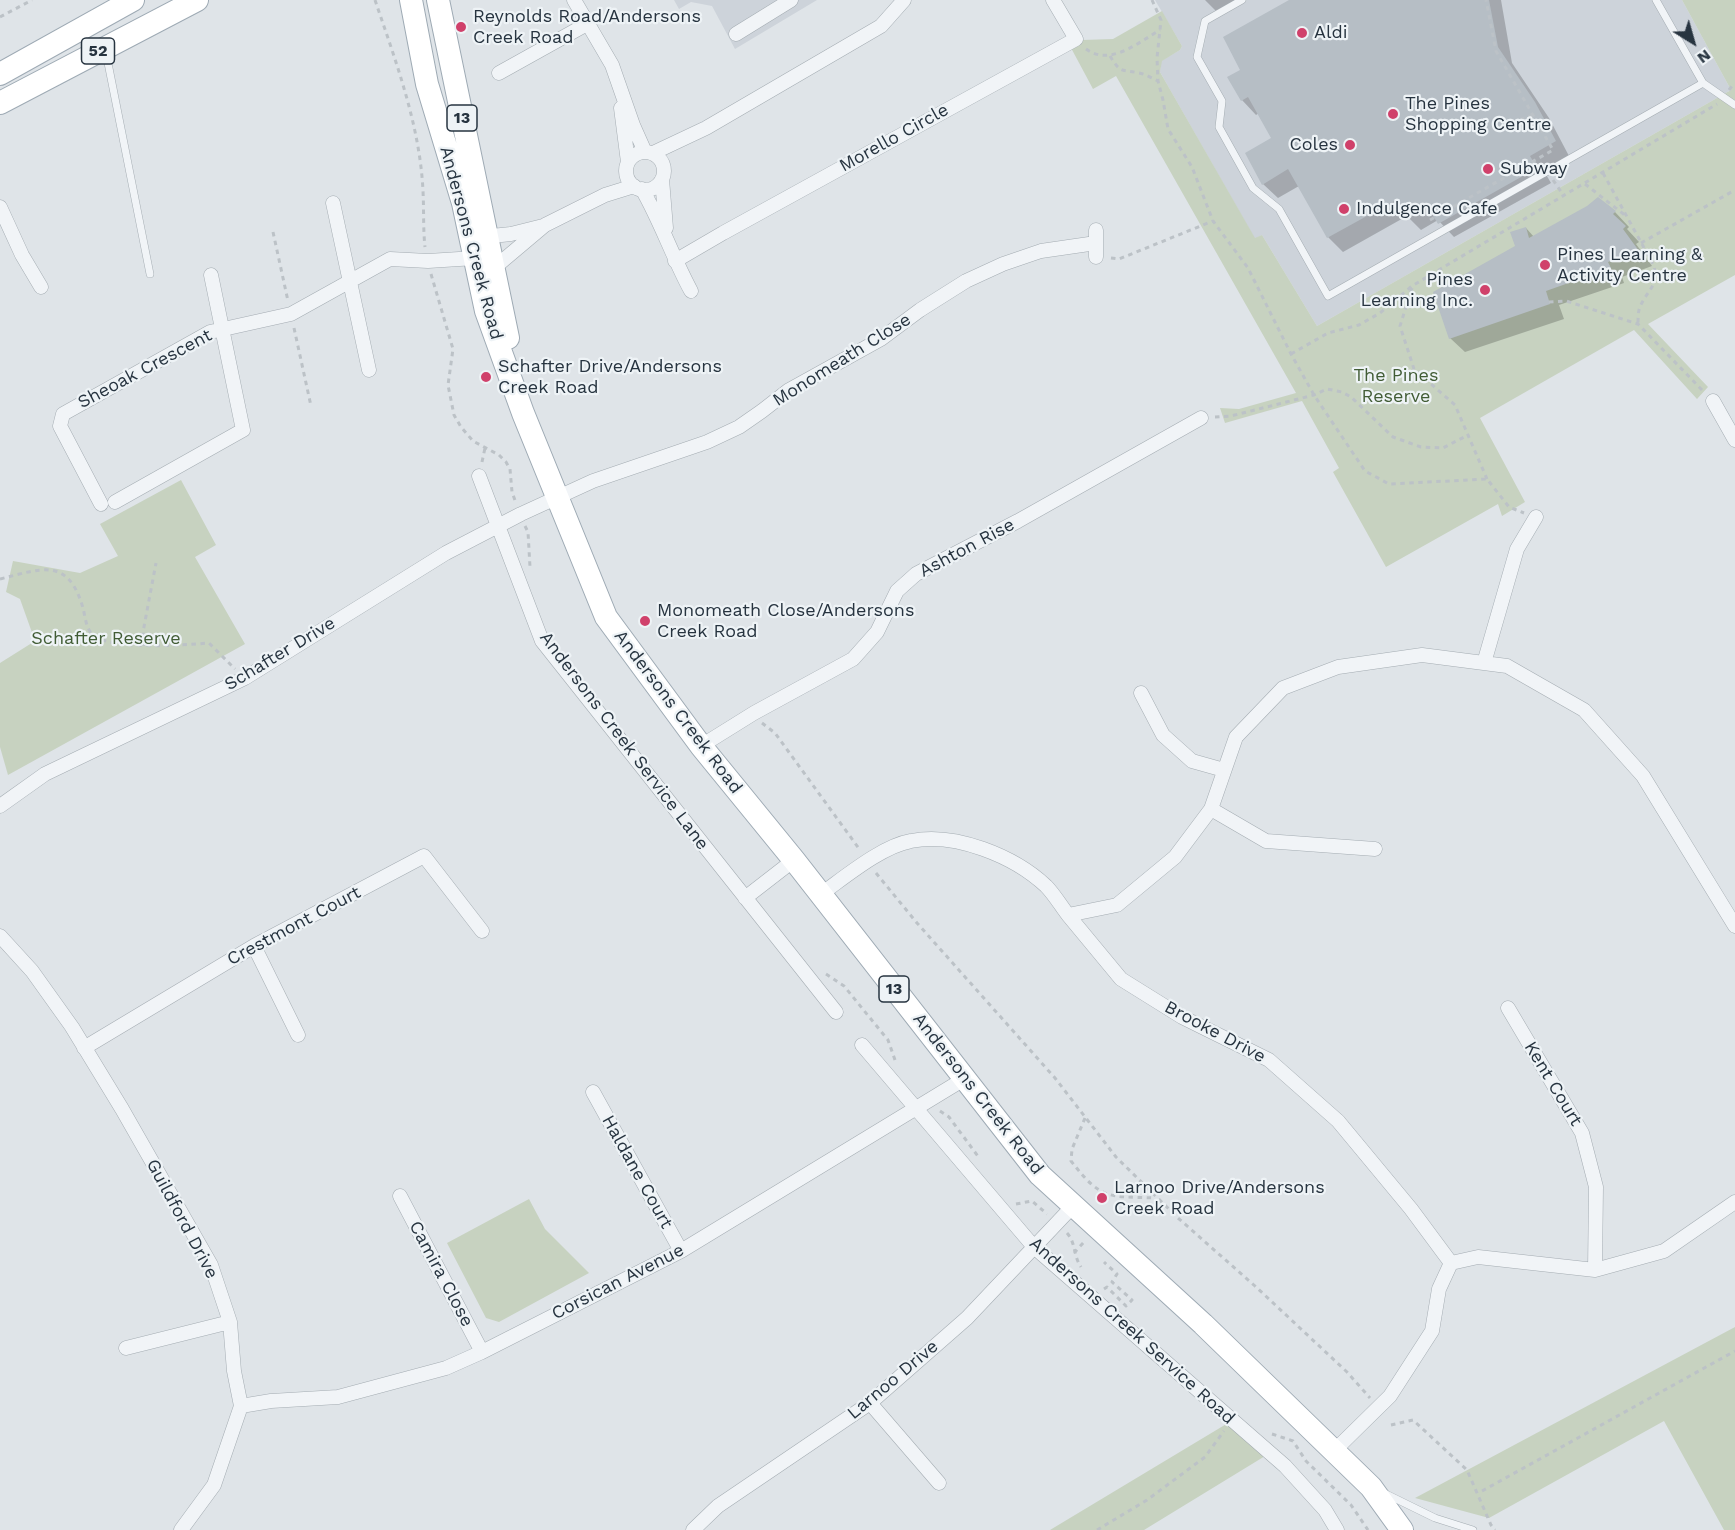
<!DOCTYPE html>
<html>
<head>
<meta charset="utf-8">
<style>
  body { margin:0 }
  #map { position:relative; width:1735px; height:1530px; overflow:hidden; background:#dfe4e8; font-family:"Work Sans",sans-serif }
  canvas { display:block }
  .north { position:absolute; left:1663px; top:12px; width:60px; height:60px; -webkit-text-stroke:4px #eef3f6; paint-order:stroke; rotate:143deg; font-size:16px; font-weight:700; line-height:24px; text-align:center; color:#273440 }
  .north::after { content:''; display:block; margin:auto; width:21px; height:27px; background:#273440; clip-path:polygon(50% 0,100% 100%,50% 72%,0 100%) }
</style>
</head>
<body>
<div id="map">
<canvas width="1735" height="1530"></canvas>
<div class="north">N</div>
</div>
<script>
const ctx = document.querySelector('canvas').getContext('2d');
ctx.lineJoin = 'round';
function paint(path, color) { ctx.fillStyle = color; ctx.fill(path, 'evenodd'); }
function trace(path, color, width, dash) { ctx.strokeStyle = color; ctx.lineWidth = width; ctx.lineCap = dash ? 'butt' : 'round'; ctx.setLineDash(dash || []); ctx.stroke(path); }
function label(font, color, halo, rows, align = 'center') {
  ctx.font = font + ' "Work Sans",sans-serif'; ctx.lineWidth = 4.5; ctx.setLineDash([]); ctx.textBaseline = 'middle'; ctx.strokeStyle = halo; ctx.fillStyle = color; for (const [text, x, y, turn = 0] of rows) {
    ctx.save(); ctx.translate(x, y); ctx.rotate((+turn || 0) * Math.PI / 180); ctx.textAlign = isNaN(turn) ? turn : align; if (halo) ctx.strokeText(text, 0, 0); ctx.fillText(text, 0, 0); ctx.restore();
  }
}
paint(new Path2D(`
  M674,0H817L735,49L712,6L691,2L679,9Z
  M1155,0H1682L1731,90L1317,326L1262,235L1255,239L1160,72L1161,61L1180,50L1182,46Z`), '#cdd3da');
paint(new Path2D(`
  M1682,0H1735V275L1648,324L1708,387L1697,399L1634,330L1480,418L1525,502L1502,516L1498,504L1386,567L1333,472L1339,468L1302,401L1225,423L1220,408L1239,409L1296,393L1116,76L1093,89L1070,46L1082,40L1113,39L1162,11L1182,46L1180,50L1162,61L1160,72L1255,238L1262,235L1317,326L1731,90Z
  M181,480L216,545L195,557L245,644L8,775L0,747V663L35,641L20,599L6,592L13,561L80,573L118,556L100,524Z
  M529,1199L545,1229L589,1273L499,1322L486,1318L447,1243Z
  M1735,1327V1530H1724L1664,1421L1489,1518L1415,1498Z
  M1233,1420L1270,1453L1144,1530H1050Z`), '#c7d2c0');
paint(new Path2D(`
  M1205,0H1246L1220,15Z
  M1292,0H1501L1512,63L1549,118L1569,156L1544,171L1551,183L1454,237L1438,220L1421,230L1407,216L1343,252L1328,237L1299,186L1278,198L1263,184L1273,139L1259,113L1256,115L1242,100V71Z
  M1615,212L1629,227L1627,229L1639,242L1636,244L1652,266L1622,277L1624,283L1559,305L1564,319L1465,352L1450,338L1517,247L1526,228L1534,237Z`), '#0003');
paint(new Path2D(`
  M1289,0H1489L1498,47L1535,102L1556,141L1530,156L1537,168L1438,224L1426,204L1405,216L1396,200L1327,238L1288,169L1262,185L1245,153L1271,138L1248,97L1241,101L1227,77L1240,70L1223,37Z
  M1598,197L1616,211L1613,214L1626,226L1623,229L1639,251L1608,262L1611,268L1546,291L1550,304L1449,339L1433,292L1515,246L1510,232L1526,227L1529,238L1587,206Z`), '#b6bec5');
const lane = new Path2D(`
  M1242,0L1205,21L1197,57L1222,101L1219,127L1253,188L1279,209L1328,296L1703,83
  M1656,0L1703,83L1735,105
  M106,53L150,274
  M1384,1493L1435,1518L1473,1530`);
const street = new Path2D(`
  M574,0L612,65L633,125L645,152
  M736,34L791,0
  M499,73L587,24
  M621,108L628,162
  M626 171a19 19 0 1 1 38 0a19 19 0 1 1-38 0Z
  M653,153L706,128L881,26L904,0
  M662,179L666,228
  M642,189C661,222 673,258 691,291
  M333,203L369,370
  M0,207L22,255L41,287
  M482,237L511,234L543,226
  M1096,257V230
  M675,261L723,233L1076,39L1053,0
  M489,269L494,268L545,225L605,195L634,186
  M1713,401L1735,440
  M479,476L542,641L836,1012
  M115,502L243,430L211,275
  M101,504L60,426L63,414L210,332L291,314L390,259L428,261L475,258
  M1484,663L1517,549L1536,517
  M1141,693L1163,735L1192,761L1224,770
  M701,746L754,713L853,659L877,632L897,591L916,574L1018,521L1201,418
  M0,806L45,774L245,678L446,553L521,514L593,481L707,442L739,427L762,411L789,390L881,339L920,310L966,281L1003,264L1041,251L1096,243
  M1211,809L1266,841L1375,849
  M821,894C845,877 882,846 911,841C955,832 1014,856 1046,886C1054,894 1061,906 1068,915L1117,905L1175,857L1211,809L1236,737L1283,688L1338,667L1422,655L1507,666L1584,710L1643,776L1735,926
  M745,898L794,860
  M1068,915L1121,979L1182,1017L1269,1060L1338,1121L1411,1209L1451,1263
  M0,936L32,971L72,1027L122,1109L211,1265L230,1322L234,1371L241,1406L214,1485L181,1530
  M254,946L298,1035
  M1508,1008L1582,1133L1596,1187L1595,1270
  M862,1045L1034,1247L1285,1466L1325,1510L1337,1530
  M84,1048L254,946L424,856L482,931
  M593,1092L681,1251
  M400,1196L482,1352
  M1451,1263L1478,1257L1595,1270L1664,1251L1735,1202
  M126,1348L230,1322
  M870,1403L939,1483
  M241,1406L271,1401L338,1397L446,1368L482,1352L681,1251L964,1079
  M1334,1451L1390,1396L1432,1331L1439,1289L1451,1263
  M693,1530L718,1506L870,1403L967,1318L1073,1206`);
const primary = new Path2D(`
  M411,0L427,84L463,203L486,311L523,413L606,617L701,746L794,860L1040,1175L1203,1324L1371,1487L1402,1530
  M438,0L508,338
  M0,74L133,0
  M0,103L197,0`);
trace(lane, '#a4acb2', 8);
trace(street, '#a4acb2', 15);
trace(primary, '#9eaab4', 24);
trace(new Path2D(`
  M375,0C396,62 420,126 423,191C424,210 423,228 425,247
  M1152,0L1161,20L1157,58L1158,81L1163,100L1168,129L1192,167L1213,221L1248,268L1291,354L1314,395L1365,471L1389,484L1487,479L1509,507L1524,513
  M0,17L32,0
  M1086,49C1110,67 1139,42 1160,30
  M1110,56C1121,74 1121,69 1139,73C1145,74 1152,78 1158,81
  M1729,90L1732,86L1735,87
  M1520,120L1533,115
  M1603,173L1654,266C1659,288 1645,291 1639,310C1638,314 1638,320 1638,324
  M1553,180L1564,196
  M1585,184L1626,216
  M1430,220L1553,150L1496,51L1486,0
  M273,232L288,301
  M1641,243L1735,190
  M1111,258L1119,259L1213,221
  M431,274L453,349L448,385L454,415L461,427L473,441L499,455L506,462L510,469L512,492L516,503
  M1412,288L1400,326L1414,369L1455,405L1487,479
  M1549,302L1566,301L1638,324L1704,392
  M294,328L311,406
  M1291,354L1328,333L1359,325L1380,313L1412,286L1717,104
  M1215,417L1231,416L1314,395L1327,389L1342,392L1351,397L1393,437L1421,447L1443,448L1468,435
  M482,462L485,448
  M525,526L528,532L530,567
  M0,579C41,569 68,556 83,608C85,616 86,628 92,634C109,651 185,645 209,643L235,669
  M144,646L143,632L156,563
  M762,723L775,733L860,850
  M876,873L917,923L1055,1078L1116,1157L1178,1218L1255,1286L1347,1372L1370,1398
  M826,974L844,986L888,1040L895,1060
  M940,1111L949,1117L980,1159
  M1085,1118L1072,1149L1071,1161C1102,1201 1108,1196 1155,1198
  M1016,1204L1032,1201L1047,1214
  M1067,1233C1076,1243 1073,1255 1081,1267
  M1074,1253L1084,1242
  M1104,1289L1107,1287L1126,1306L1132,1300L1112,1282L1117,1274L1104,1262
  M1391,1425L1413,1420L1467,1470L1491,1525L1495,1530
  M1272,1434L1293,1441L1306,1461L1351,1505L1368,1530
  M1482,1491L1735,1351
  M1097,1530L1147,1500L1205,1457L1224,1431`), '#bcc2c7', 3, [4.5, 4.5]);
trace(lane, '#f1f4f7', 7);
trace(street, '#f1f4f7', 14);
trace(primary, '#fff', 22);
for (const [x, y, r, color] of [
  [461,27,6,"#d0416b"],
  [1302,33,6,"#d0416b"],
  [1393,114,6,"#d0416b"],
  [1350,145,6,"#d0416b"],
  [1488,169,6,"#d0416b"],
  [1344,209,6,"#d0416b"],
  [1545,265,6,"#d0416b"],
  [1485,290,6,"#d0416b"],
  [486,377,6,"#d0416b"],
  [645,621,6,"#d0416b"],
  [1102,1198,6,"#d0416b"]
]) { const dot = new Path2D(); dot.arc(x, y, r, 0, 2 * Math.PI); ctx.fillStyle = color; ctx.fill(dot); trace(dot, '#eef3f6', 2); }
for (const [x, y, w] of [
  [98,51,33],
  [462,118,30],
  [894,989,30]
]) { const box = new Path2D(); box.roundRect(x - w / 2, y - 13, w, 26, 4.5); ctx.fillStyle = '#eef3f6'; ctx.fill(box); trace(box, '#273440', 1.5); }
label('bold 16px', '#273440', null, [
  ["52",98,51],
  ["13",462,118],
  ["13",894,989]
]);
label('18px', '#273440', '#eef3f6', [
  ["Reynolds Road/Andersons",473,17],
  ["Creek Road",473,38],
  ["Aldi",1314,33],
  ["The Pines",1405,104],
  ["Shopping Centre",1405,125],
  ["Coles",1338,145,"right"],
  ["Subway",1500,169],
  ["Indulgence Cafe",1356,209],
  ["Pines Learning &",1557,255],
  ["Activity Centre",1557,276],
  ["Pines",1473,280,"right"],
  ["Learning Inc.",1473,301,"right"],
  ["Schafter Drive/Andersons",498,367],
  ["Creek Road",498,388],
  ["Monomeath Close/Andersons",657,611],
  ["Creek Road",657,632],
  ["Larnoo Drive/Andersons",1114,1188],
  ["Creek Road",1114,1209]
], 'left');
label('18px', '#273440', '#eef3f6', [
  ["Morello Circle",894,138,-29],
  ["Andersons Creek Road",471,243,75],
  ["Monomeath Close",842,360,-32],
  ["Sheoak Crescent",145,369,-28],
  ["Ashton Rise",967,548,-28],
  ["Schafter Drive",280,654,-31],
  ["Andersons Creek Road",678,712,53],
  ["Andersons Creek Service Lane",624,741,53],
  ["Crestmont Court",294,926,-28],
  ["Brooke Drive",1215,1032,28],
  ["Kent Court",1553,1084,59],
  ["Andersons Creek Road",978,1094,52],
  ["Haldane Court",637,1172,61],
  ["Guildford Drive",182,1219,62],
  ["Camira Close",441,1274,62],
  ["Corsican Avenue",618,1282,-27],
  ["Andersons Creek Service Road",1132,1331,42],
  ["Larnoo Drive",893,1380,-40]
]);
label('18px', '#415c35', '#eef3f6', [
  ["The Pines",1396,376],
  ["Reserve",1396,397],
  ["Schafter Reserve",106,639]
]);
</script>
</body>
</html>
